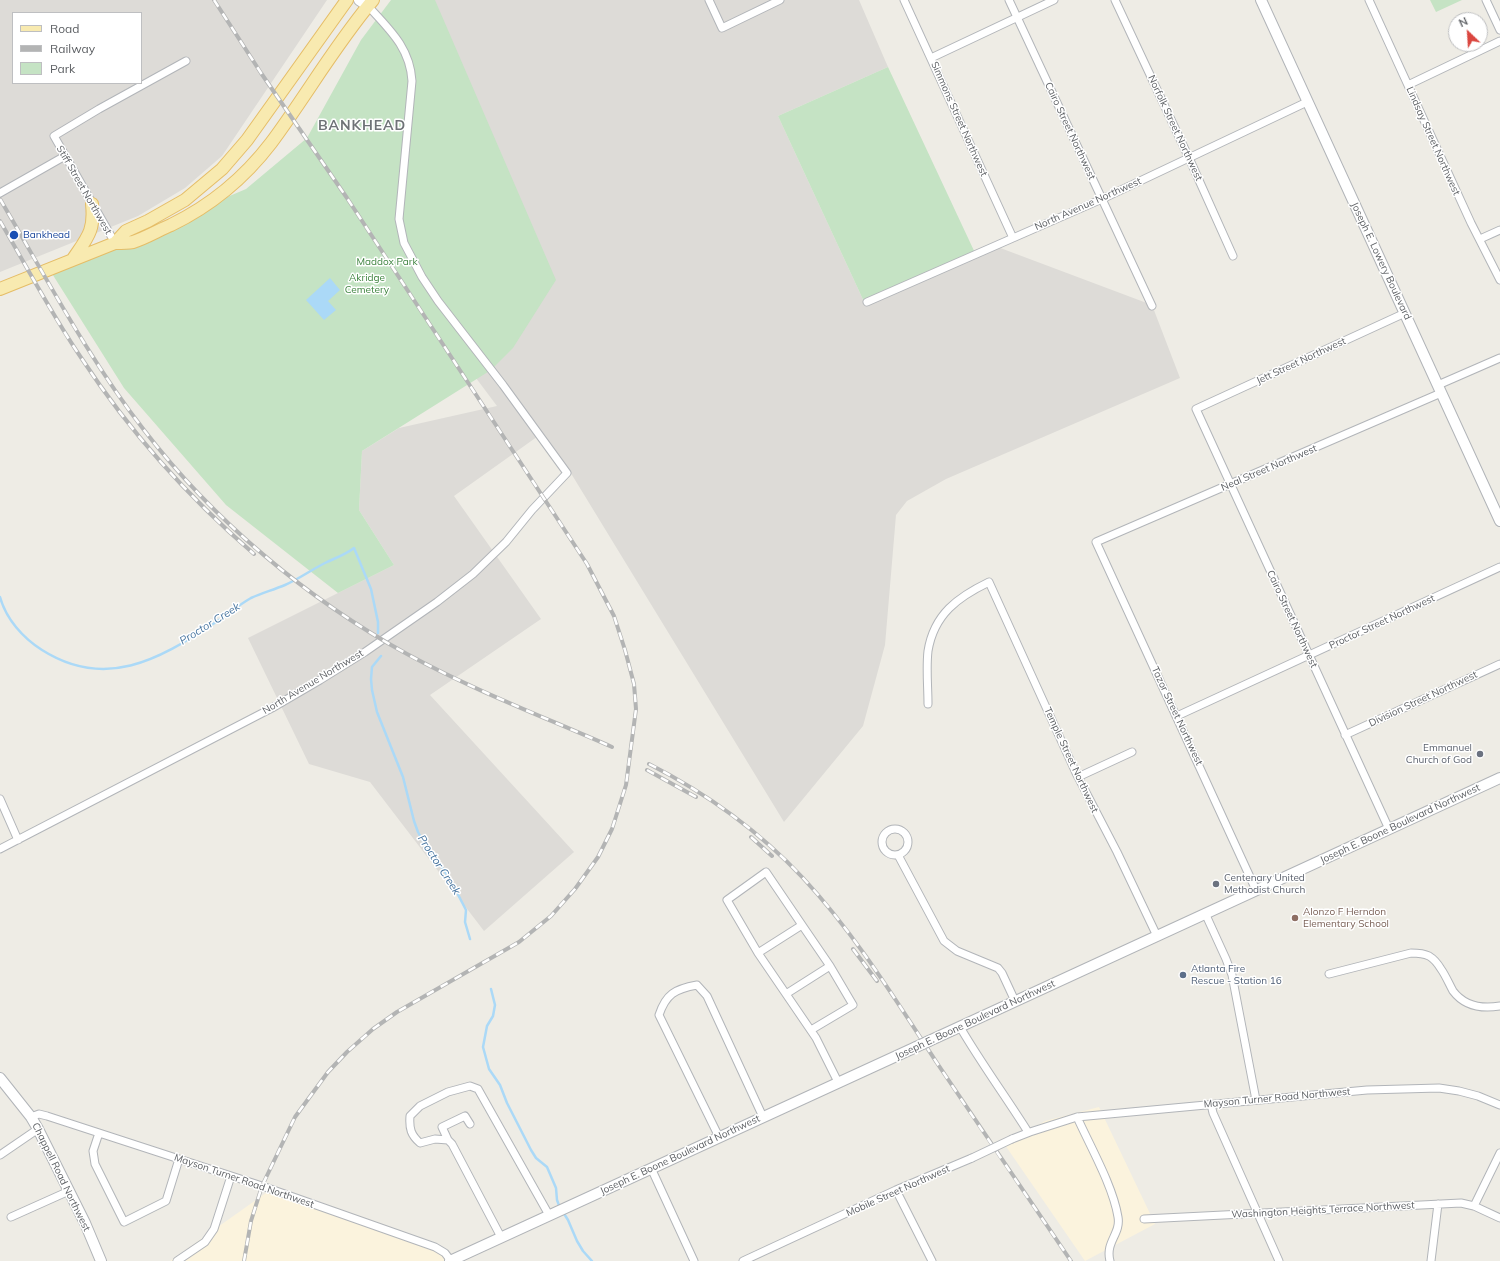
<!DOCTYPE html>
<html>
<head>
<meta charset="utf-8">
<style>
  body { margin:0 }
  #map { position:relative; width:1500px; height:1261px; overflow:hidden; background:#eeece5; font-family:Mulish,sans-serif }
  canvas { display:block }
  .legend { position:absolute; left:12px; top:12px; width:130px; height:72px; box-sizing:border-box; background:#fff; border:1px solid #bebfc1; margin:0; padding:5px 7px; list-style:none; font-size:12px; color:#5d6064 }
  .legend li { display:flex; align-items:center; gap:8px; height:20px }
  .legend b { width:20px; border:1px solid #bebfc1 }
  .north { position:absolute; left:1448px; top:12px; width:40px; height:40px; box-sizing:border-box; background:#fff; border:1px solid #bebfc1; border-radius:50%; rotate:335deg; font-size:11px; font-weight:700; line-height:16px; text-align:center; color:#5d6064 }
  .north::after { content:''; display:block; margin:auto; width:14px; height:18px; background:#da463f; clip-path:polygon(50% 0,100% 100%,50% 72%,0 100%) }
</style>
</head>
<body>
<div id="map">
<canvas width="1500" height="1261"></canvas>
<ul class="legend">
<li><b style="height:5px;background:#f8eab0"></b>Road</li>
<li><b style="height:5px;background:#b3b4b4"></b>Railway</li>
<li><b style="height:11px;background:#c5e3c4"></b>Park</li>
</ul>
<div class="north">N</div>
</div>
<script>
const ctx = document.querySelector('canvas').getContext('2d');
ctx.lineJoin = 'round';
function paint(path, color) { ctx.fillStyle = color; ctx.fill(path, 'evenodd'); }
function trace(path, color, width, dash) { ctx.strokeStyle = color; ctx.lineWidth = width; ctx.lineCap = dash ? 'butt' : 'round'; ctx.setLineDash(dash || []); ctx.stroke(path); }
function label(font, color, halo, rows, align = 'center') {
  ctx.font = font + ' Mulish,sans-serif'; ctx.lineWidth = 3; ctx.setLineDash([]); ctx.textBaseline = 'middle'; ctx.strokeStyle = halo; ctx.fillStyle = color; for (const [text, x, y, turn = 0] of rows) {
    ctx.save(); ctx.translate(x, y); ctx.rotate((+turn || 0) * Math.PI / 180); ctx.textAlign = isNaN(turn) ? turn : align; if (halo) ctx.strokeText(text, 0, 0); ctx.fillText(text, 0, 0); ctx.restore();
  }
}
paint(new Path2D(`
  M1099,1107L1155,1224L1085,1261L1005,1145L1045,1121Z
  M270,1190L446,1253L450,1261H170Z`), '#fbf3dd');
paint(new Path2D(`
  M0,0H327L222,156L185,188L138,216L0,272ZM13,13H141V83H13Z
  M426,0H859L888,67L778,116L866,306L995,246L1152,305L1180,378L946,479L907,501L896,515L885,645L863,726L784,822L572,475L541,434L454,496L541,619L430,695L574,852L484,931L370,782L309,764L248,638L394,565L359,510L362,451L399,428L497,406L470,370Z`), '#dddbd7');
paint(new Path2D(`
  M391,0H435L556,280L513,348L491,370L362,451L359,510L394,565L338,593L226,505L124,388L51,272L246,189L307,138L361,40Z
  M1430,0H1462L1436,12Z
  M888,67L976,255L866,306L778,116Z`), '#c5e3c4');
paint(new Path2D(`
  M330,278L340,290L328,301L336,310L324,320L306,300Z`), '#abd9f7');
trace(new Path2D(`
  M0,597C6,619 23,638 42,650C105,690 158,660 213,624C226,616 237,606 251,598C262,593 273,590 285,585C299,579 311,570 325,563C335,558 345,555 354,548L371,589L378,622V633
  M381,656L372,667L371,679L372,690L377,712L403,777L414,821L418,832L429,852L444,870L450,879L466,910L465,922L470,939
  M491,989L495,1005L493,1016L487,1026L483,1047L489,1069L500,1085L507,1103L531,1150L536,1158L547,1167L556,1188L557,1200L560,1208
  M563,1212L568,1220L577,1241L583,1251L592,1261`), '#abd9f7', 2.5);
const street = new Path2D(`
  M709,0L722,28L780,0
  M904,0L1013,238
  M1009,0L1152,306
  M1115,0L1189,158L1233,256
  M1369,0L1471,223L1500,280
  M1486,0L1500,30
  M931,58L1054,0
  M1408,85L1500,41
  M0,193L65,156
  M1480,239L1500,230
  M115,243L54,136L99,109L186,61
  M867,302L1102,199L1307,102
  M1438,385L1500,358
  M928,704C928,687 926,668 928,651C934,614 958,597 989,582L1076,773L1117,852L1157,936
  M1177,716L1500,567
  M1345,735L1500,664
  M1078,777L1132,752
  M0,799L18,840
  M882 842a13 13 0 1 1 26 0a13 13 0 1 1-26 0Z
  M1389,829L1196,409L1405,313
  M0,849L272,708L320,680L365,652L437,602L473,574L506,542L532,510L567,473L503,385L438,301L422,277L404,243L399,219L412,81C410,48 390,30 368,6
  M898,855L944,941L957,951L998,968L1002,973L1015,1001
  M1256,890L1096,542L1441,393
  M1205,913L1226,959L1232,975L1256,1100
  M802,925L766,872L727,900L758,953L816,1038L838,1082
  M758,953L802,925L830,966
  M1329,974L1411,953C1417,953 1423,953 1429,956C1434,959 1438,964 1441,969C1446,976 1449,984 1453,991C1465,1007 1482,1009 1500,1006
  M786,994L830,966L853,1005L811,1030
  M960,1027C981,1063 1006,1097 1028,1132
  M1211,1104L1213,1113L1279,1261
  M31,1117L39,1114L47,1116L262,1186L435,1247L445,1253L451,1261
  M1077,1117C1090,1146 1113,1186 1118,1217C1121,1234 1105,1242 1110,1261
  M99,1133L93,1151L95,1164L124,1222L166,1201L179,1159
  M719,1137L659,1015C666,994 675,989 697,985L707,996L763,1117
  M1012,1139L1030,1132L1077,1117L1367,1090L1439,1088L1459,1091L1478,1096L1500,1105
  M448,1140L442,1127L465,1116L470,1124
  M0,1155L38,1129
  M651,1168L694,1261
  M896,1190L932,1261
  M1474,1206L1500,1153
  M11,1217L69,1191
  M1144,1219L1461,1203L1474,1206L1500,1218
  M501,1237L452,1144L448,1140L435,1139L420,1143C411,1135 409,1129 410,1116L420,1106L448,1092L470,1086L478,1089L549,1215
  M177,1261L205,1242L214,1229L231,1176
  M743,1261L896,1190L972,1158
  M1431,1261L1438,1204`);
const secondary = new Path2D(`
  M359,0L368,6
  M1261,0L1500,521
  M929,1041L1500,778
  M0,1078L31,1117L38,1129L85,1223L101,1261
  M450,1261L916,1047`);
const primary = new Path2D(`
  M115,243L126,231L148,221L185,200L222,169L247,140L347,0
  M73,259C87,238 95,231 92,204
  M0,289L115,243C120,243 127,243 133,242C146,238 159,230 171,225C210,206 245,177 271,143C306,96 335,45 373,0`);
trace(street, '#b2b5b9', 9);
trace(secondary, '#b1b4b8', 12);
trace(primary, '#e5bd67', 14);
trace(street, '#fff', 7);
trace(secondary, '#fff', 10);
trace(primary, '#f8eab0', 12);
const rail = new Path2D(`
  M214,0L261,73L347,198L587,564L614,616L625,650L634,684L636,709L626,785L612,829L598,857L575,889L551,916L519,942L397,1012L373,1029L347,1052L328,1072L295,1117L262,1186L251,1221L244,1261
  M0,199C46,277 88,358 144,430C213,520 307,599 407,654C473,690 544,717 612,747
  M0,221C27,267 52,315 82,359C130,432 188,497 254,554
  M649,764C706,793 759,831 803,878C855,934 895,999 937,1063C981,1129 1026,1195 1071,1261
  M647,770L696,797
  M751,837L772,856
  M853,949L877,981`);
trace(rail, '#b3b4b4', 4);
trace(rail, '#fff', 2.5, [8]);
const streetBridge = new Path2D(`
  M972,1158L1012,1139`);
const secondaryBridge = new Path2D(`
  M916,1047L929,1041`);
trace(streetBridge, '#b2b5b9', 9, []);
trace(secondaryBridge, '#b1b4b8', 12, []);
trace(streetBridge, '#fff', 7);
trace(secondaryBridge, '#fff', 10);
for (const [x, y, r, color] of [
  [14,235,5,"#1a4fb4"],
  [1480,754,4,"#6b7280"],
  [1216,884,4,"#6b7280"],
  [1295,918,4,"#8d6e63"],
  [1183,975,4,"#5c6f8a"]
]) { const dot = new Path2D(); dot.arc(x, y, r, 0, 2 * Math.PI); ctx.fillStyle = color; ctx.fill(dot); trace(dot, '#fff', 1.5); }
label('10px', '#5d6064', '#fff', [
  ["Simmons Street Northwest",959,119,66],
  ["Norfolk Street Northwest",1175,128,65],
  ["Cairo Street Northwest",1070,131,65],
  ["Lindsay Street Northwest",1433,141,66],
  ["Stiff Street Northwest",84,190,60],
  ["North Avenue Northwest",1088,204,-24],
  ["Joseph E. Lowery Boulevard",1381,261,65],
  ["Jett Street Northwest",1301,361,-25],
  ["Neal Street Northwest",1269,468,-23],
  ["Cairo Street Northwest",1292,619,65],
  ["Proctor Street Northwest",1382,622,-25],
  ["North Avenue Northwest",313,682,-31],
  ["Division Street Northwest",1423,699,-25],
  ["Tazor Street Northwest",1177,716,65],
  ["Temple Street Northwest",1071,760,65],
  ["Joseph E. Boone Boulevard Northwest",1400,824,-25],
  ["Joseph E. Boone Boulevard Northwest",975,1020,-25],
  ["Mayson Turner Road Northwest",1277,1098,-5],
  ["Joseph E. Boone Boulevard Northwest",680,1155,-25],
  ["Chappell Road Northwest",61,1177,64],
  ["Mayson Turner Road Northwest",244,1181,19],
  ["Mobile Street Northwest",898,1191,-24],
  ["Washington Heights Terrace Northwest",1323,1210,-3]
]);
label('10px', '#164399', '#fff', [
  ["Bankhead",23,235]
], 'left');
label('10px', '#3d833e', '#fff', [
  ["Maddox Park",387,262],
  ["Akridge",367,278],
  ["Cemetery",367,290]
]);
label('10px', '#5b616d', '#fff', [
  ["Emmanuel",1472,748],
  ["Church of God",1472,760],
  ["Centenary United",1224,878,"left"],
  ["Methodist Church",1224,890,"left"]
], 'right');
label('10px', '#785e54', '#fff', [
  ["Alonzo F Herndon",1303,912],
  ["Elementary School",1303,924]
], 'left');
label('10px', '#4e5e75', '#fff', [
  ["Atlanta Fire",1191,969],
  ["Rescue - Station 16",1191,981]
], 'left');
label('italic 11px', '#4775a0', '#fff', [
  ["Proctor Creek",210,624,-32],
  ["Proctor Creek",439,865,57]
]);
ctx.letterSpacing = '1px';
label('bold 14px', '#6e7276', '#fff', [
  ["BANKHEAD",362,126]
]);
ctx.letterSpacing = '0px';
</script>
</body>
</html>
